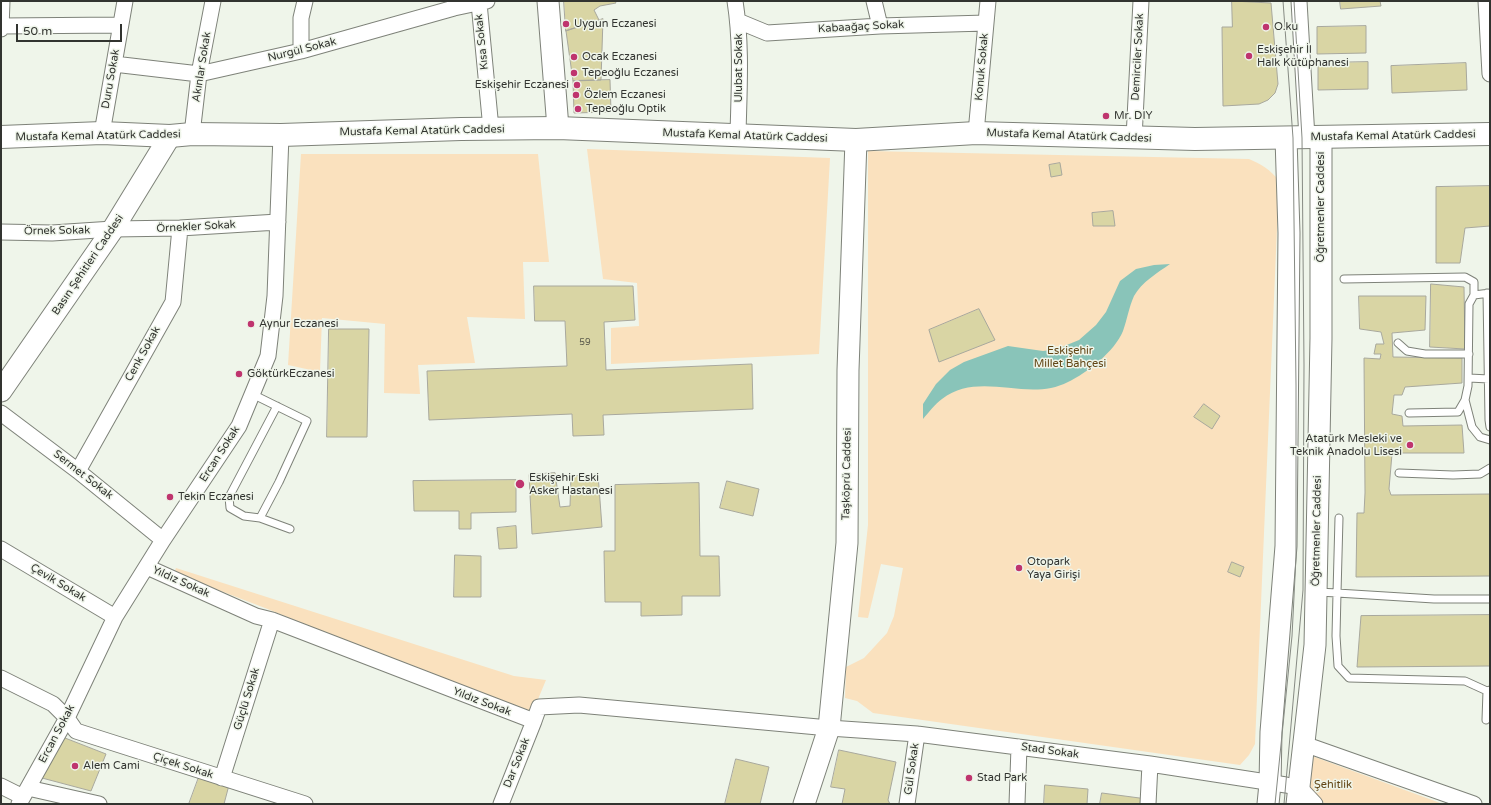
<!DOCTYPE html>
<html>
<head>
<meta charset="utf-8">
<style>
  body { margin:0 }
  #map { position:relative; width:1491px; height:805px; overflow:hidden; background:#eff5ea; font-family:"Varela Round",sans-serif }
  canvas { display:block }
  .frame { position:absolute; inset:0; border:2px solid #323430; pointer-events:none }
  .scale { position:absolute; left:16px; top:24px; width:106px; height:18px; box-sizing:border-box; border:2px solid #323430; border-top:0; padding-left:5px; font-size:12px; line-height:14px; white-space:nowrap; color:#323430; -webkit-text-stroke:3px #eff5ea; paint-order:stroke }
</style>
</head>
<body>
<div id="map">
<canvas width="1491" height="805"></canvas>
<div class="frame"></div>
<div class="scale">50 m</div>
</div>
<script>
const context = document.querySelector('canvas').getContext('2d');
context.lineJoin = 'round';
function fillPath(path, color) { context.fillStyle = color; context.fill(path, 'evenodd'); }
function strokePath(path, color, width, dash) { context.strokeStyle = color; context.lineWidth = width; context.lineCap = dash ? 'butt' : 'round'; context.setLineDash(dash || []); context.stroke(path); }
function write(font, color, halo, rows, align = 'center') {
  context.font = font + ' "Varela Round",sans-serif'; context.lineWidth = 3; context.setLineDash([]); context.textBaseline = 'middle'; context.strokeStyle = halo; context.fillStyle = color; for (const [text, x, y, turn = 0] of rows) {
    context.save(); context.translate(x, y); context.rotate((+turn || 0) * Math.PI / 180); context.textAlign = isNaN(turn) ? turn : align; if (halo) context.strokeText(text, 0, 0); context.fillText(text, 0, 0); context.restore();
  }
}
fillPath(new Path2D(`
  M 587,149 L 830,158 L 819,354 L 611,364 L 611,328 L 639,326 L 637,283 L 603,279 Z
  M 868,151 L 1249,159 C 1261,164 1271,170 1279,181 L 1255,744 L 1249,755 L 1240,765 L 873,713 L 857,701 L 845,698 L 846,667 L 864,658 L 887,633 L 894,616 L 903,568 L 881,564 L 868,618 L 858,617 L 868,525 Z
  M 301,154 L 538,154 L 549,262 L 523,262 L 525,319 L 467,317 L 475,363 L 418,365 L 420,394 L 384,393 L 385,324 L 322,318 L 320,372 L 288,365 Z
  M 176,568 L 514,676 L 546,680 L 531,716 L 265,608 L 174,573 Z
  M 1312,756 L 1443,804 L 1325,804 L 1309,788 Z`), '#fae1be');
fillPath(new Path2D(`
  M 1170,264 C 1157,273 1142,282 1134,296 C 1129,307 1127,320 1123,331 C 1115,351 1087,373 1068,382 C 1028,403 980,370 942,399 C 935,404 929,412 923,419 L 923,404 L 936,384 L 950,370 L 964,362 L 1008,346 L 1043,351 L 1057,349 L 1079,340 L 1096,325 L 1106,312 L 1120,281 L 1136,269 L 1154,265 Z`), '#89c4b9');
const building = new Path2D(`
  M 564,1 L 615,1 L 616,3 L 600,6 L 594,10 L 599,20 L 566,31 Z
  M 1232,1 L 1271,3 L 1278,84 L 1275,93 L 1268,100 L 1259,104 L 1223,106 L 1222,27 L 1232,27 Z
  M 1340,1 L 1380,1 L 1381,6 L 1341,9 Z
  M 603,19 L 601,80 L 573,81 L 566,31 Z
  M 1366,26 L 1366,53 L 1317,54 L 1317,27 Z
  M 1368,62 L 1368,89 L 1318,90 L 1318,63 Z
  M 1466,63 L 1467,90 L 1392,93 L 1391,66 Z
  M 610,80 L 611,112 L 574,113 L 573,81 Z
  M 1060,163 L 1062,175 L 1051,177 L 1049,165 Z
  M 1490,186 L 1490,226 L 1465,228 L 1460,263 L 1436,263 L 1436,187 Z
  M 1113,211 L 1115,226 L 1093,226 L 1092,213 Z
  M 1431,284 L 1464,287 L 1465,349 L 1430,347 Z
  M 534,286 L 633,286 L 635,320 L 604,322 L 606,370 L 752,364 L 753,409 L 603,415 L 604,435 L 573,436 L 572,414 L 429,420 L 427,371 L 567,366 L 565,321 L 535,321 Z
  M 1359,296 L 1426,296 L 1425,330 L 1392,333 L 1393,357 L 1462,358 L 1462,383 L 1405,387 L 1402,395 L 1394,395 L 1392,414 L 1402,416 L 1403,426 L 1462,425 L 1464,453 L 1400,453 L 1392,454 L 1389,489 L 1391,495 L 1490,494 L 1490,576 L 1356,577 L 1357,513 L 1364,513 L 1365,493 L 1364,358 L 1380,359 L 1381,354 L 1374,354 L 1376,344 L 1384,344 L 1381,332 L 1360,329 Z
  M 979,309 L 995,340 L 939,362 L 929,330 Z
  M 329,329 L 369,329 L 367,437 L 327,437 Z
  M 1204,404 L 1220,416 L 1212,429 L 1194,417 Z
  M 555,473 L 560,507 L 570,506 L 571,476 L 598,474 L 602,527 L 532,534 L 529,475 Z
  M 516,480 L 516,512 L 471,513 L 471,529 L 459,529 L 459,511 L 414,511 L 413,481 Z
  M 727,481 L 759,489 L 753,516 L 720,508 Z
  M 699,483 L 700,556 L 719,556 L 720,596 L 682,596 L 682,615 L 641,616 L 641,602 L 605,602 L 604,551 L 615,551 L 615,485 Z
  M 516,526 L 517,548 L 499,549 L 497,528 Z
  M 455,555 L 481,556 L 481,597 L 454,597 Z
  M 1232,562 L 1244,567 L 1240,577 L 1228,572 Z
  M 1490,615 L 1490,666 L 1357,667 L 1361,616 Z
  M 65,738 L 106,754 L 91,791 L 42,778 Z
  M 839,750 L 896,762 L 888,800 L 890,804 L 842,804 L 845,789 L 831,787 Z
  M 736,759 L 769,767 L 760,804 L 725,804 Z
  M 199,777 L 229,785 L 224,804 L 189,804 Z
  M 1045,785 L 1088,789 L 1087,804 L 1044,804 Z
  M 1102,793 L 1147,799 L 1147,804 L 1100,804 Z`);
fillPath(building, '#d9d5a4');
strokePath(building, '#a8a89d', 1);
const service = new Path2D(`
  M 1344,279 L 1465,277 L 1474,282 L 1474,295
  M 1487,293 L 1489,420 L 1490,427
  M 1398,343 L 1407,351 L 1425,354 L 1469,354
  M 1469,378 L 1489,379
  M 252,394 L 307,421 L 279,482 L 260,518
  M 1465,400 L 1472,427 L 1480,437 L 1490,440
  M 277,406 L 229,497 L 230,508 L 244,516 L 260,518 L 290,529
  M 1409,413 L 1458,412 L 1465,400 L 1468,386 L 1469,304 L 1474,295 L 1490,293
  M 1399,473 L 1453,475 L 1480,474 L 1490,468
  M 1339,518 L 1337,593 L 1434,599 L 1490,599
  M 1318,592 L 1337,593 L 1336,636 L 1338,666 L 1349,678 L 1465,681 L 1487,691 L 1490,690
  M 1486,720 L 1487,691`);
const minor = new Path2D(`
  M 735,1 C 742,46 739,90 738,135
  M 874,1 L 880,26
  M 1299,1 L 1307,138
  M 1486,1 L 1490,74
  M 479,3 L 491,129
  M 738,21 L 767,33 L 880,26 L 986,23
  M 1,26 L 120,25
  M 1,29 L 2,1
  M 301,51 L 301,18 L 305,1
  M 114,64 L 199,74 L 301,51 L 454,8 L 487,1
  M 102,133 L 125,1
  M 976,133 L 988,1
  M 192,134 L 199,74 L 213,1
  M 1134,138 L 1141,1
  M 1,232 L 52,233 L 113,229 L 180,228 L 278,222
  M 1,413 L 78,471 L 163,540
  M 78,471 L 173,302 L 180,228
  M 1,549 L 115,617
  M 147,567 L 256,616 L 272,620 L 534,721 L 539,707 L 579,705 L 829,728 L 917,734 L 1150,764 L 1286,785 L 1300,788 L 1315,804
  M 1,678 L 53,704 L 67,718 L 76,731 L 305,804
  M 1304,744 L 1474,804
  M 222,778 L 272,620
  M 1,786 L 23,797
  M 28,788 L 99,804
  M 19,804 L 67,718 L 115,617 L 163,540 L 239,426 L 268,356 L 275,296 L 281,135
  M 501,804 L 534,721
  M 907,804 L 917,734
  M 1017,804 L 1019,747
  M 1148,804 L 1150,764`);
const secondary = new Path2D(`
  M 548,1 L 558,128
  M 1,391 L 113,229 L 170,136
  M 804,804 L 829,728 L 847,543 L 848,370 L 856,140
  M 1268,804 L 1270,784 L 1271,732 L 1286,546 L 1289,233 L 1286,138
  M 1297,804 L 1315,645 L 1321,338 L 1321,137`);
const primary = new Path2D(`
  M 1,137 L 102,133 L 170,136 L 192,134 L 281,135 L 461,129 L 558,128 L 856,140 L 976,133 L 1195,139 L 1490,134`);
strokePath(service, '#7e8279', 9);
strokePath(minor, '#7e8279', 17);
strokePath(secondary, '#7e8279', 23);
strokePath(primary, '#7e8279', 24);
strokePath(service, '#fff', 7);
strokePath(minor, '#fff', 15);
strokePath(secondary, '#fff', 21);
strokePath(primary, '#fff', 22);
strokePath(new Path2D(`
  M 1275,804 L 1292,636 L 1296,557 L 1296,385 L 1293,138 L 1283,1
  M 1284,804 L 1303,590 L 1304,365 L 1302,138 L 1294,1`), '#868a83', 1);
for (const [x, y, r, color] of [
  [566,24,4,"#bf346e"],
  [1266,27,4,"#bf346e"],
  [1249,56,4,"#bf346e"],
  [574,57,4,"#bf346e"],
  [574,73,4,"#bf346e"],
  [577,85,4,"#bf346e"],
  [576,95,4,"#bf346e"],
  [578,109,4,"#bf346e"],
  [1106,116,4,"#bf346e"],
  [251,324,4,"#bf346e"],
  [239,374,4,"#bf346e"],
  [1410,445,4,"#bf346e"],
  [520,484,5,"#bf346e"],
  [170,497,4,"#bf346e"],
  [1019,568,4,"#bf346e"],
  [75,766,4,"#bf346e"],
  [969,778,4,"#bf346e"]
]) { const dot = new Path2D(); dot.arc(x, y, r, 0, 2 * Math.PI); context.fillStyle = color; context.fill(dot); strokePath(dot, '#eff5ea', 1.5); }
write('9px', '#5c5c4d', null, [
  ["59",585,343]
]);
write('11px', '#323430', '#eff5ea', [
  ["Uygun Eczanesi",574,24],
  ["O.ku",1274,27],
  ["Eskişehir İl",1257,50],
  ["Halk Kütüphanesi",1257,63],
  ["Ocak Eczanesi",582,57],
  ["Tepeoğlu Eczanesi",582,73],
  ["Eskişehir Eczanesi",569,85,"right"],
  ["Özlem Eczanesi",584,95],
  ["Tepeoğlu Optik",586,109],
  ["Mr. DIY",1114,116],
  ["Aynur Eczanesi",259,324],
  ["GöktürkEczanesi",247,374],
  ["Atatürk Mesleki ve",1402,439,"right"],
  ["Teknik Anadolu Lisesi",1402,452,"right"],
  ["Eskişehir Eski",529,478],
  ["Asker Hastanesi",529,491],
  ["Tekin Eczanesi",178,497],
  ["Otopark",1027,562],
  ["Yaya Girişi",1027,575],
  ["Alem Cami",83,766],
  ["Stad Park",977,778]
], 'left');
write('11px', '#323430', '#eff5ea', [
  ["Kabaağaç Sokak",861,27,-3],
  ["Kısa Sokak",482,42,-96],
  ["Nurgül Sokak",302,50,-14],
  ["Demirciler Sokak",1138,57,-87],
  ["Akınlar Sokak",202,67,-81],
  ["Konuk Sokak",982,67,-85],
  ["Ulubat Sokak",739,68,-90],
  ["Duru Sokak",111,79,-80],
  ["Mustafa Kemal Atatürk Caddesi",422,131,-1],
  ["Mustafa Kemal Atatürk Caddesi",98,136,-1],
  ["Mustafa Kemal Atatürk Caddesi",745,136,2],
  ["Mustafa Kemal Atatürk Caddesi",1069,136,2],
  ["Mustafa Kemal Atatürk Caddesi",1393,136,-1],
  ["Öğretmenler Caddesi",1321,207,-90],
  ["Örnekler Sokak",196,227,-3],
  ["Örnek Sokak",57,231,-1],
  ["Basın Şehitleri Caddesi",88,265,-56],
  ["Cenk Sokak",143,354,-61],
  ["Ercan Sokak",220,454,-57],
  ["Taşköprü Caddesi",847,474,-89],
  ["Sermet Sokak",83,475,38],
  ["Öğretmenler Caddesi",1317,531,-89],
  ["Yıldız Sokak",181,582,24],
  ["Çevik Sokak",58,583,31],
  ["Güçlü Sokak",247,699,-73],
  ["Yıldız Sokak",482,702,21],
  ["Ercan Sokak",57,734,-62],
  ["Stad Sokak",1050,751,8],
  ["Dar Sokak",517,763,-68],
  ["Çiçek Sokak",183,766,18],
  ["Gül Sokak",912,769,-82]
]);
write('11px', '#624514', '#eff5ea', [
  ["Eskişehir",1070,351],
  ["Millet Bahçesi",1070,364],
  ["Şehitlik",1333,785]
]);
</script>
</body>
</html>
